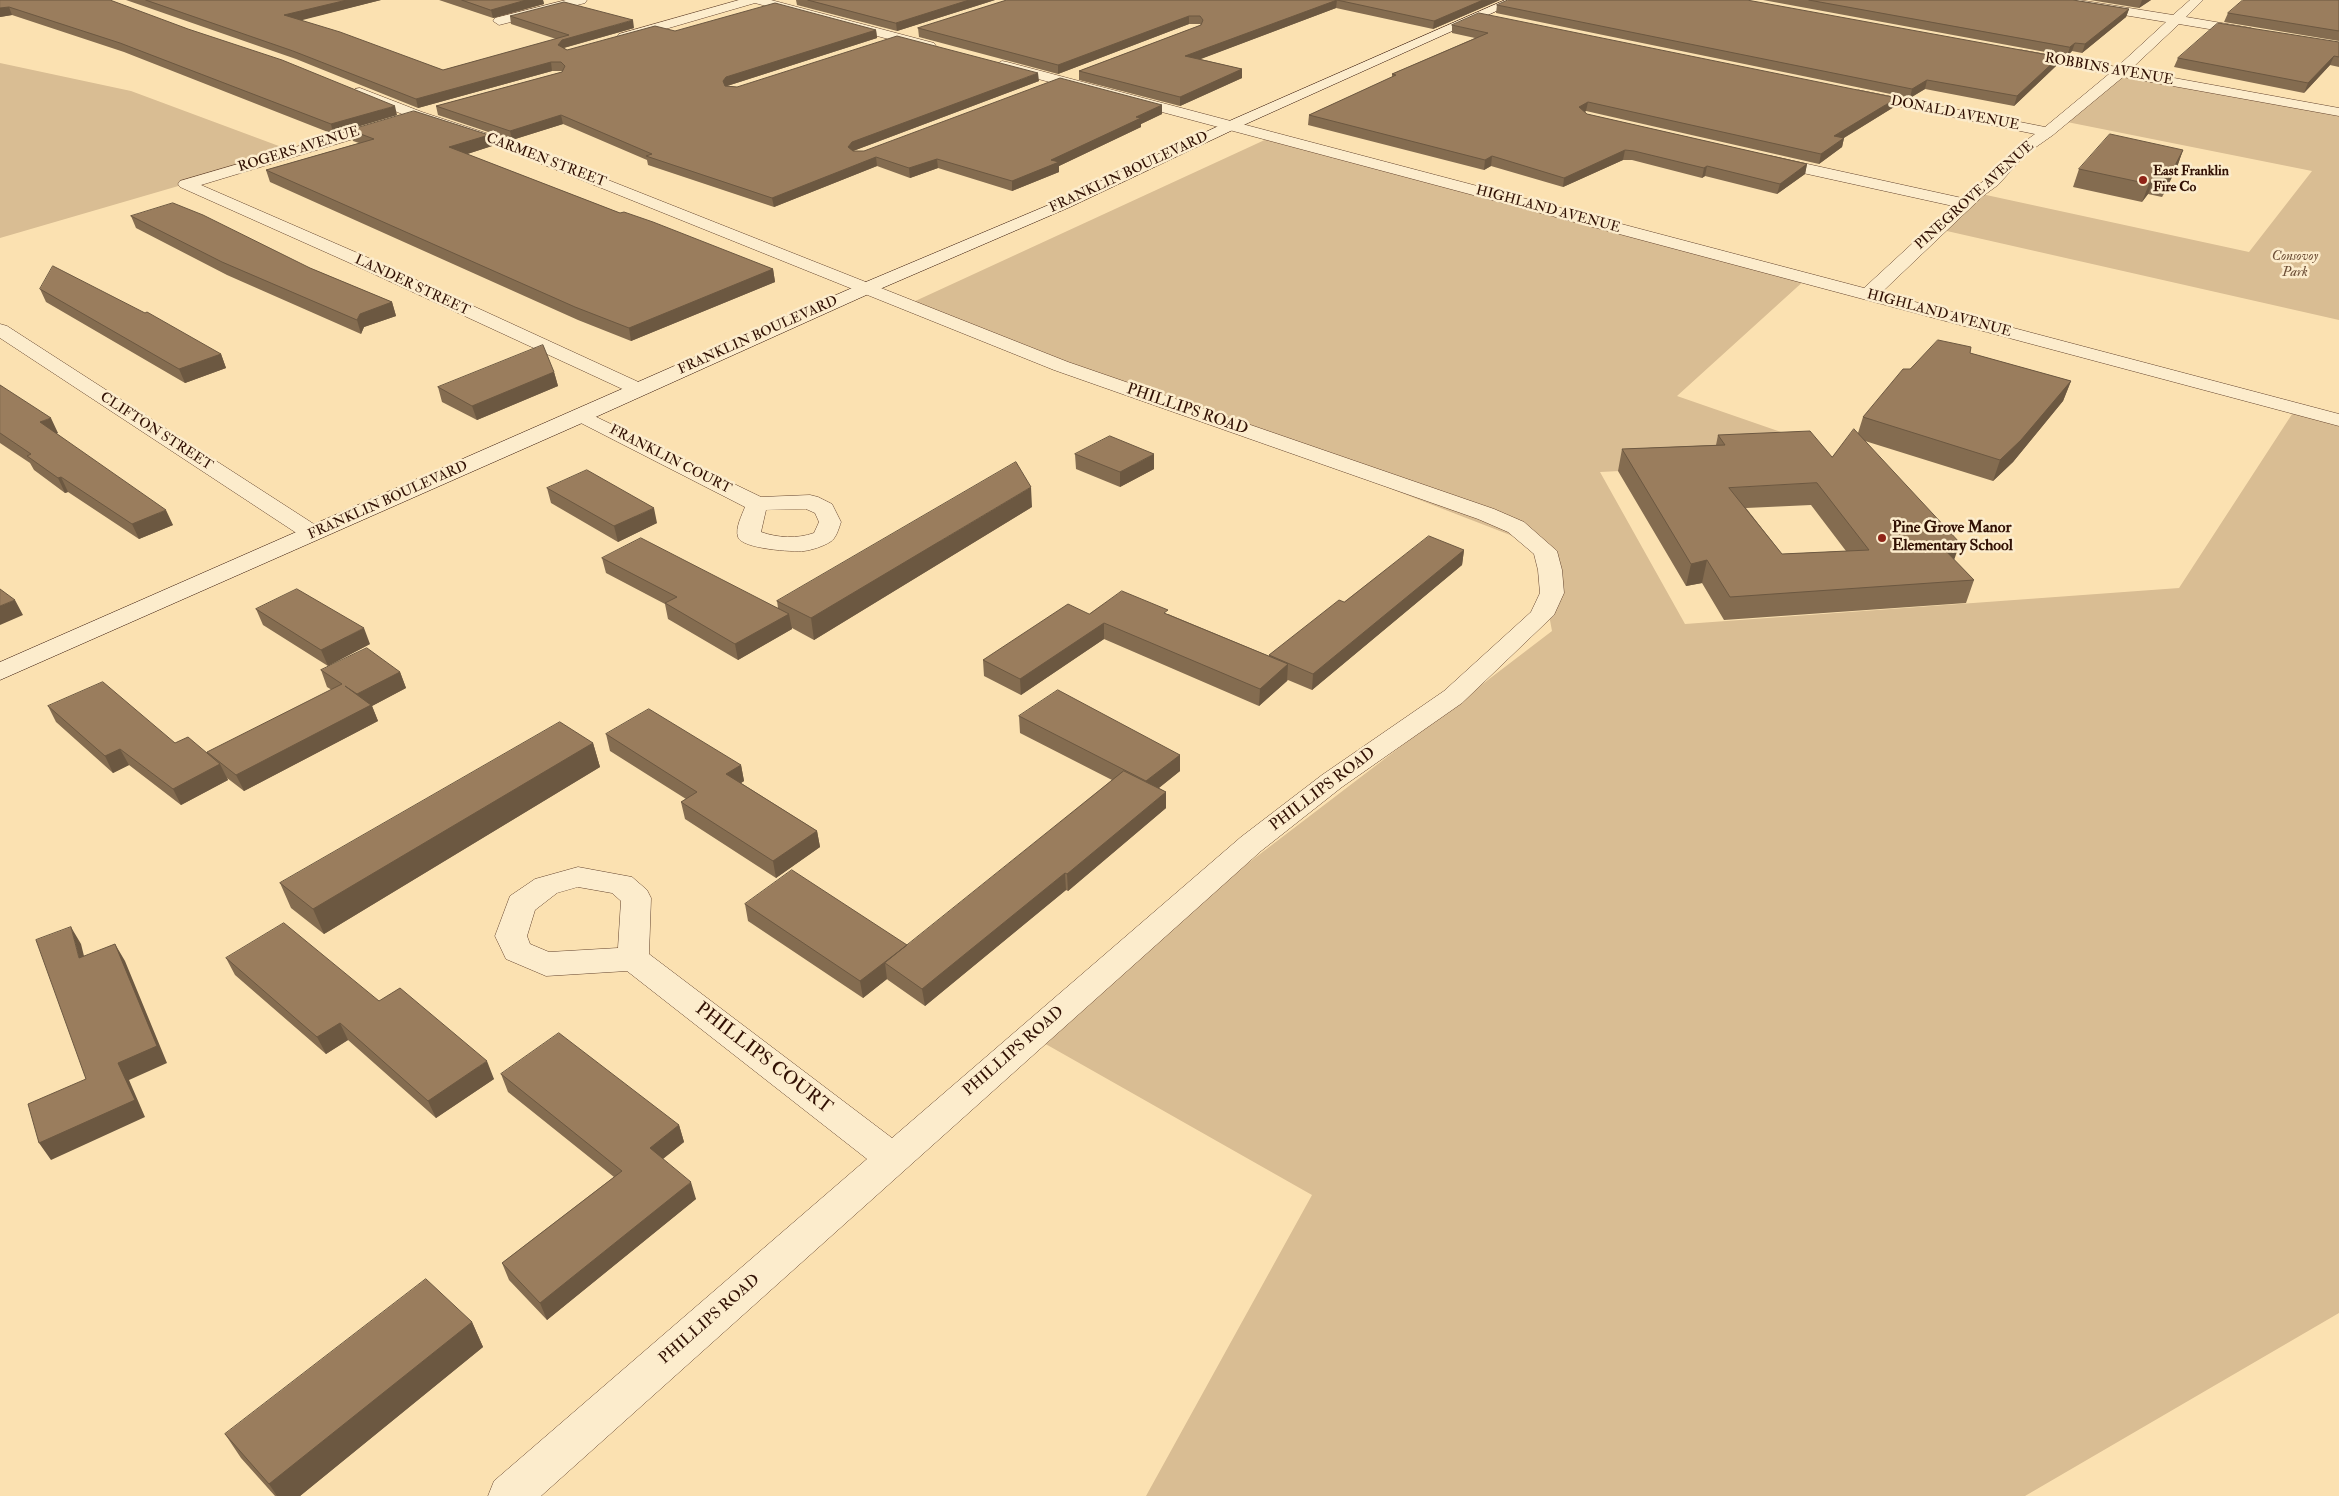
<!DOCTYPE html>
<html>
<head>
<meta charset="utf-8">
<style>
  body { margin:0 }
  canvas { display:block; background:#fbe1b1 }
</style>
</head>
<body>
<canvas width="2339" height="1496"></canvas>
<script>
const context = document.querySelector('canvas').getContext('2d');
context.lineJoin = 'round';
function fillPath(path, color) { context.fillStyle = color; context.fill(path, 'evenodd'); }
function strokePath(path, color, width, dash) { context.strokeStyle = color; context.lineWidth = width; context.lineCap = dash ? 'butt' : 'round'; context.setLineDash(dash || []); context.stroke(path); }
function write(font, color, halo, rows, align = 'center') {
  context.font = font + ' "IM FELL Double Pica",serif'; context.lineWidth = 5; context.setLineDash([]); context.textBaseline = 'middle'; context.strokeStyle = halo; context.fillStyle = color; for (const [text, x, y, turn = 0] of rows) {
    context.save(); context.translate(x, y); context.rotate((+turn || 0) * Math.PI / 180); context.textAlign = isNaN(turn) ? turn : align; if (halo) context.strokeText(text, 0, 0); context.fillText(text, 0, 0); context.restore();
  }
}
fillPath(new Path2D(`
  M 0,63 L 131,91 L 295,152 L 0,238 Z
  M 2120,72 L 2339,112 L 2339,320 L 1938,229 L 1977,193 L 2249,252 L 2312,171 L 2062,121 Z
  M 1269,138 L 1806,279 L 1677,396 L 1804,440 L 1720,466 L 1600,472 L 1685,624 L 2179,588 L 2296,408 L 2339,418 L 2339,1313 L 2025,1496 L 1146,1496 L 1312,1195 L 1035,1038 L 1116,964 L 1552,631 L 1536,545 L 911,303 Z`), '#d9bd93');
const street = new Path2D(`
  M 566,0 L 587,0 L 585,3 L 499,25 L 493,21 L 495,18 Z
  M 739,0 L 771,0 L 934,43 L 936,46 L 929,50 L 755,3 L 624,41 L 617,37 L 619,34 Z
  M 2051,0 L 2079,0 L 2173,15 L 2190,0 L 2203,0 L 2186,17 L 2251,28 L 2257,32 L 2251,36 L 2179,24 L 2130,70 L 2339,108 L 2339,116 L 2123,77 L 2053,135 L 2026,154 L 1998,185 L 1983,196 L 1881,293 L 2339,414 L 2339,426 L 997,68 L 995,65 L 1002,61 L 1007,62 L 1864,288 L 1953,206 L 1771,166 L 1766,164 L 1763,161 L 1766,158 L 1771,156 L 1962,198 L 1986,179 L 2016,148 L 2035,134 L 1858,98 L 1851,94 L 1858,90 L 2045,127 L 2109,74 L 2021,58 L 2016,57 L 2014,54 L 2016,51 L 2021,50 L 2117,67 L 2166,22 L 2057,4 Z
  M 360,88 L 422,112 L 507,140 L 1068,362 L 1494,509 L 1524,522 L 1557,551 L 1562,570 L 1564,593 L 1554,615 L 1462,703 L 1342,787 L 1261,851 L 541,1496 L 488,1496 L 494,1481 L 867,1159 L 627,971 L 546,976 L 506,959 L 495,936 L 510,896 L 535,879 L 578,867 L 632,877 L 647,890 L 651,898 L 649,954 L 892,1138 L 1241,837 L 1322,775 L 1444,691 L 1531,612 L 1540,593 L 1538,570 L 1534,554 L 1508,532 L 1478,519 L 1054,370 L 497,146 L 412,118 L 355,95 L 353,92 L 355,89 ZM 578,887 L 612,893 L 621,901 L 618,948 L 549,952 L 530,944 L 527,936 L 535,910 L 557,893 Z
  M 388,120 L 393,121 L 395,124 L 393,127 L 201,185 L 362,255 L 645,385 L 648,389 L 645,393 L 638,395 L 631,393 L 350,263 L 180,187 L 178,184 L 180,181 Z
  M 0,324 L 7,326 L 320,528 L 324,533 L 320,538 L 312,540 L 304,538 L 0,338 Z
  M 582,410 L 761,497 L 810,495 L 818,497 L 832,504 L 841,522 C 839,528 836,539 830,542 C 824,546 812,550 804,551 C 793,552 742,549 738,537 C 735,528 742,515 745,507 L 575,420 L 572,416 L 575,412 ZM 806,509 L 815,513 L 819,522 L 814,533 C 797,539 778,538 761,532 L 766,510 Z`);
const secondary = new Path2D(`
  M 1505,0 L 1521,0 L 1237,128 L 1070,207 L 873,292 L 589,420 L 0,680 L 0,662 L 861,284 L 1058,201 L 1227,122 Z`);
strokePath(street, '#64442e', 1);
strokePath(secondary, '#311003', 1);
fillPath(street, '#fceccc');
fillPath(secondary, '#fceccc');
fillPath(new Path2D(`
  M 0,0 L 397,115 L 333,134 L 124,52 L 12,15 L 0,17 Z
  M 126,0 L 381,0 L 300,20 L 443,70 L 556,39 L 511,24 L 510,16 L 634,28 L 564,48 L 567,50 L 675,31 L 876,30 L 877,38 L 727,86 L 737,87 L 1039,81 L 853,151 L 864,151 L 1162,105 L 1162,114 L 1141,124 L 1141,127 L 1059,166 L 1059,172 L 1012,191 L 938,168 L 910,178 L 877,166 L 774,207 L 648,165 L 647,160 L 563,124 L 512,140 L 438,115 L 436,106 L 562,72 L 562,71 L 552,71 L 418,108 L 296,59 Z
  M 439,0 L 543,0 L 544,4 L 493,18 Z
  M 796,0 L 995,0 L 897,31 L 797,5 Z
  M 1007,0 L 1500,0 L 1433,29 L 1336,8 L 1200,59 L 1242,69 L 1242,78 L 1180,106 L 1079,80 L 1079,71 L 1201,25 L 1200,24 L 1189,24 L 1058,74 L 919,37 L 918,28 Z
  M 1763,0 L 2073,0 L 2129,9 L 2126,17 L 2082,53 L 2072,51 L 2067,56 Z
  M 2090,0 L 2151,0 L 2139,8 Z
  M 2339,0 L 2339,41 L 2224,22 L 2228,13 Z
  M 1497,5 L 2056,66 L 2014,106 L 1925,89 L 1910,98 L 1496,13 Z
  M 1452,25 L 1894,107 L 1844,138 L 1842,147 L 1819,164 L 1586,111 L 1585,112 L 1587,114 L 1807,164 L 1805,174 L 1777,194 L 1705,176 L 1702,178 L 1632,160 L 1623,160 L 1563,187 L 1491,166 L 1484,170 L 1308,125 L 1309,115 L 1392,77 L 1392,74 L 1475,38 L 1452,33 Z
  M 2339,42 L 2339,67 L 2330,65 L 2304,93 L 2174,67 L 2178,58 Z
  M 350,130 L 489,135 L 492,146 L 467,154 L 620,213 L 773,269 L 775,282 L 631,341 L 578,320 L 270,182 L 266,170 L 359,143 L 353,141 Z
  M 2183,150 L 2177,167 L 2162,197 L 2148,194 L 2142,202 L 2073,187 L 2079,169 Z
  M 131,216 L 310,268 L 392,302 L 396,316 L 364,327 L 361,334 L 227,275 L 136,228 Z
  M 40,289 L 221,354 L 226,368 L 185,383 L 46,302 Z
  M 1970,353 L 2071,381 L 2063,401 L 2013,462 L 1993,481 L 1865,441 L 1954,560 L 1974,580 L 1966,603 L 1724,620 L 1702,583 L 1686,586 L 1618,471 L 1622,449 L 1716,445 L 1718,435 L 1832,457 L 1858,433 L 1863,417 L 1910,369 ZM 1811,505 L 1846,551 L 1782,554 L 1746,508 Z
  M 554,372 L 558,386 L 477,420 L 442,402 L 438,387 Z
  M 0,385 L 58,433 L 56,433 L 173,525 L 139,539 L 68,492 L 65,493 L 34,470 L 30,463 L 0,443 Z
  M 1075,454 L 1154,469 L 1120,487 L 1076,469 Z
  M 547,488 L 657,523 L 618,542 L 551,503 Z
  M 1032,507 L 814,640 L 792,628 L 792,629 L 738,660 L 668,619 L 665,604 L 606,573 L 602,558 L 778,608 L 777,601 Z
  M 1464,550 L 1462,565 L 1312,690 L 1288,680 L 1287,681 L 1259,706 L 1104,639 L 1021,695 L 984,676 L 983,660 L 1089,614 L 1168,614 L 1269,656 L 1269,655 L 1344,602 Z
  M 256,609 L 370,644 L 328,666 L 263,625 Z
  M 321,670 L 400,672 L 406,688 L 372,706 L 378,721 L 244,791 L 227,778 L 228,780 L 181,805 L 129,765 L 113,773 L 56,722 L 48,706 L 208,753 L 332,690 L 327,687 Z
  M 1019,716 L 1180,755 L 1180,771 L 1159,788 L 1166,792 L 1166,808 L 1068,891 L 1066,890 L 925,1006 L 888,980 L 887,979 L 863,998 L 748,921 L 745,904 L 907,946 L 1112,780 L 1020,733 Z
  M 606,734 L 741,765 L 744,781 L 741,783 L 817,831 L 820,847 L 776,878 L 685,819 L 681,802 L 686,799 L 610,751 Z
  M 593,743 L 600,767 L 324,934 L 291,908 L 280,883 Z
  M 226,958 L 379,1001 L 494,1079 L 436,1118 L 348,1040 L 326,1054 L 235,975 Z
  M 501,1074 L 679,1125 L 684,1142 L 663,1159 L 696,1199 L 547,1320 L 509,1280 L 502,1263 L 614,1177 L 508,1092 Z
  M 472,1322 L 483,1347 L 300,1496 L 275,1496 L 241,1458 L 225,1434 Z`), '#846c50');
fillPath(new Path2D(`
  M 347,0 L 381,0 L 287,24 L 284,15 Z
  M 526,0 L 543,0 L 544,4 L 493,18 L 491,10 Z
  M 969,0 L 995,0 L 897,31 L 896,23 Z
  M 1337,0 L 1336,8 L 1185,65 L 1185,56 Z
  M 1483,0 L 1500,0 L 1433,29 L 1434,21 Z
  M 2142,0 L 2151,0 L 2139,8 Z
  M 9,7 L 12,15 L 0,17 L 0,8 Z
  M 2129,9 L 2126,17 L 2082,53 L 2085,44 Z
  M 1189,16 L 1189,24 L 1058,74 L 1058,65 Z
  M 633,20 L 634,28 L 563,48 L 558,45 L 562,40 Z
  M 876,30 L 877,38 L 727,86 L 724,90 L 723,81 L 726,77 Z
  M 2075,43 L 2072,51 L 2067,56 L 2070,47 Z
  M 2334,56 L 2330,65 L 2304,93 L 2308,83 Z
  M 2059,57 L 2056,66 L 2014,106 L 2017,96 Z
  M 551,62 L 552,71 L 418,108 L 416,99 Z
  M 1242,69 L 1242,78 L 1180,106 L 1180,97 Z
  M 1038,73 L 1039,81 L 853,151 L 849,156 L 848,147 L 852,142 Z
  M 1927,80 L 1925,89 L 1910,98 L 1912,89 Z
  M 1897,98 L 1894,107 L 1832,145 L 1834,136 Z
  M 1588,102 L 1586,111 L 1577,116 L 1579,107 Z
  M 1162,105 L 1162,114 L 1141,124 L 1141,127 L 1059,166 L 1059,172 L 1012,191 L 1012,181 L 1051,160 L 1136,117 Z
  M 395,106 L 397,115 L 333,134 L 331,124 Z
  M 561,115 L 563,124 L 512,140 L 510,131 Z
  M 489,135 L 492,146 L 452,159 L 449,147 Z
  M 1844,138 L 1842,147 L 1819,164 L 1821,154 Z
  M 1625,150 L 1623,160 L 1563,187 L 1564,178 Z
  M 2183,150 L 2177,167 L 2162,197 L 2168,179 Z
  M 1492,156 L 1491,166 L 1484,170 L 1485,160 Z
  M 876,157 L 877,166 L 774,207 L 772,198 Z
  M 937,159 L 938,168 L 910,178 L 909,168 Z
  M 1807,164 L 1805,174 L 1777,194 L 1780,184 Z
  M 1707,166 L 1705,176 L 1702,178 L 1704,168 Z
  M 2155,177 L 2148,194 L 2142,202 L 2149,184 Z
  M 773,269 L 775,282 L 631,341 L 629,328 Z
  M 392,302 L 396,316 L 364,327 L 361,334 L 357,320 L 360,314 Z
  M 221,354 L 226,368 L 185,383 L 179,369 Z
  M 554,372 L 558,386 L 477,420 L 472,406 Z
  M 2071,381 L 2063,401 L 2013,462 L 1993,481 L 2000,460 Z
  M 51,418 L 58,433 L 47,437 L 40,422 Z
  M 1154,454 L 1154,469 L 1120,487 L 1120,472 Z
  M 61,477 L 68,492 L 65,493 L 58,478 Z
  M 1031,487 L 1032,507 L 814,640 L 811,618 Z
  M 654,508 L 657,523 L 618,542 L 614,526 Z
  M 166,510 L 173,525 L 139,539 L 132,524 Z
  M 1960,543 L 1952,566 L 1941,546 Z
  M 1464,550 L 1462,565 L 1312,690 L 1313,674 Z
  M 1707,560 L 1702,583 L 1686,586 L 1691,564 Z
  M 15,600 L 23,615 L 0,625 L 0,606 Z
  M 789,614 L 792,629 L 738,660 L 735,644 Z
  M 1104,623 L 1104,639 L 1021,695 L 1020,679 Z
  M 364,628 L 370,644 L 328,666 L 321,650 Z
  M 1288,664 L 1287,681 L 1259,706 L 1260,689 Z
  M 400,672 L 406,688 L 372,706 L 378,721 L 244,791 L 236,775 L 363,709 L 357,694 Z
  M 593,743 L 600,767 L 324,934 L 313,909 Z
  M 120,749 L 129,765 L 113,773 L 105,756 Z
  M 1180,755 L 1180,771 L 1146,798 L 1146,781 Z
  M 220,764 L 228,780 L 181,805 L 173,789 Z
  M 741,765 L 744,781 L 729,791 L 726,774 Z
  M 1166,792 L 1166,808 L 1068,891 L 1067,874 Z
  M 817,831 L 820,847 L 776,878 L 773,861 Z
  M 1065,873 L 1066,890 L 925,1006 L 922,989 Z
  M 71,927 L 81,944 L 89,976 L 79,958 Z
  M 115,944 L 125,961 L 167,1063 L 129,1080 L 145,1117 L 51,1160 L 39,1143 L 118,1063 Z
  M 907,945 L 885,963 L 887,979 L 863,998 L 860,981 Z
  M 340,1023 L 348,1040 L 326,1054 L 317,1037 Z
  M 487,1061 L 494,1079 L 436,1118 L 428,1101 Z
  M 679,1125 L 684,1142 L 655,1165 L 650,1148 Z
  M 691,1182 L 696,1199 L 547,1320 L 540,1303 Z
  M 472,1322 L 483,1347 L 300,1496 L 277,1496 L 269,1484 Z`), '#6c5841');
const building = new Path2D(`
  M 0,0 L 110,0 L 188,29 L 282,60 L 395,106 L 331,124 L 120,43 L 9,7 L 0,8 Z
  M 146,0 L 347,0 L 284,15 L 340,32 L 443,70 L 569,35 L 510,16 L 564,2 L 633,20 L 562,40 L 558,45 L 567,50 L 655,26 L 675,31 L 775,3 L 876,30 L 726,77 L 723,81 L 725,86 L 737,87 L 897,36 L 1038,73 L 852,142 L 848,147 L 853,151 L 864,151 L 1060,78 L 1162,105 L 1136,117 L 1141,118 L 1051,160 L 1059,162 L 1012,181 L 937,159 L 909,168 L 876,157 L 772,198 L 646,156 L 652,154 L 561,115 L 510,131 L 436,106 L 562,72 L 565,66 L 561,62 L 551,62 L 416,99 L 293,51 Z
  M 462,0 L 526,0 L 491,10 Z
  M 808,0 L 969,0 L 896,23 Z
  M 1007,0 L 1483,0 L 1434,21 L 1337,0 L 1185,56 L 1242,69 L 1180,97 L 1079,71 L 1201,25 L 1203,20 L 1200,16 L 1189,16 L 1058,65 L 918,28 Z
  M 1508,0 L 1747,0 L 2059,57 L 2017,96 L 1927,80 L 1912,89 L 1497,5 Z
  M 1809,0 L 2073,0 L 2129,9 L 2085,44 L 2075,43 L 2070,47 Z
  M 2243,0 L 2339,0 L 2339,31 L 2228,13 Z
  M 1479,13 L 1897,98 L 1834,136 L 1844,138 L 1821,154 L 1588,102 L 1579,107 L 1587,114 L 1807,164 L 1780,184 L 1707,166 L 1704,168 L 1634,151 L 1625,150 L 1564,178 L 1492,156 L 1485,160 L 1309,115 L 1396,75 L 1392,74 L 1488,33 L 1452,25 Z
  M 2218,23 L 2339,42 L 2339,57 L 2334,56 L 2308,83 L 2178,58 Z
  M 414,111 L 489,135 L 449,147 L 620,213 L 624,212 L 653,222 L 773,269 L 629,328 L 575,307 L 266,170 L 374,139 L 350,130 Z
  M 2110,134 L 2183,150 L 2168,179 L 2155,177 L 2149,184 L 2079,169 Z
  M 173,203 L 203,215 L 310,268 L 392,302 L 360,314 L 357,320 L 222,262 L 131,216 Z
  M 53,266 L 145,313 L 147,312 L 221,354 L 179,369 L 40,289 Z
  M 1938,340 L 1971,347 L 1970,353 L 2071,381 L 2021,440 L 2000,460 L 1863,417 L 1903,369 L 1910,369 Z
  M 543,345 L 554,372 L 472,406 L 438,387 Z
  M 0,385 L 51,418 L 40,422 L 166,510 L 132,524 L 61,477 L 58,478 L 27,456 L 31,454 L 0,433 Z
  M 1854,429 L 1960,543 L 1941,546 L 1974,580 L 1730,597 L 1707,560 L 1691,564 L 1622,449 L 1725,445 L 1718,435 L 1810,431 L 1832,457 ZM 1817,483 L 1869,550 L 1782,554 L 1729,488 Z
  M 1110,436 L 1154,454 L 1120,472 L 1075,454 Z
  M 1016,462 L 1031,487 L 811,618 L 777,601 Z
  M 587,470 L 654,508 L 614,526 L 547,488 Z
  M 1429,536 L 1464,550 L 1313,674 L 1269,655 L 1339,600 L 1344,602 Z
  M 641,538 L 789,614 L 735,644 L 665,603 L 677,597 L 602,558 Z
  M 0,589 L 15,600 L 0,606 Z
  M 297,589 L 364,628 L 321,650 L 256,609 Z
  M 1122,591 L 1168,610 L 1164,613 L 1288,664 L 1260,689 L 1104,623 L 1020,679 L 983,660 L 1068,604 L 1089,614 Z
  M 367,648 L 400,672 L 357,694 L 345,686 L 371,705 L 236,775 L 207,752 L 342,684 L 321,670 Z
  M 103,682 L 175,743 L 188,737 L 220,764 L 173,789 L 120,749 L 105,756 L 48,706 Z
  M 1058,690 L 1180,755 L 1146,781 L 1019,716 Z
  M 649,709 L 741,765 L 726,774 L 817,831 L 773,861 L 681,802 L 697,792 L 606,734 Z
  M 560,722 L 593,743 L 313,909 L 280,883 Z
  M 1124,771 L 1166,792 L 1067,874 L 1065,873 L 922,989 L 885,963 Z
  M 792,870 L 907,945 L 860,981 L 745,904 Z
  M 284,923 L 379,1001 L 400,988 L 487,1061 L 428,1101 L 340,1023 L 317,1037 L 226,958 Z
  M 71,927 L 79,958 L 115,944 L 157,1046 L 118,1063 L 135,1100 L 39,1143 L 28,1104 L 86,1079 L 36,940 Z
  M 559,1033 L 679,1125 L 650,1148 L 691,1182 L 540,1303 L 502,1263 L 622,1171 L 501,1074 Z
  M 426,1279 L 472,1322 L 269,1484 L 225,1434 Z`);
fillPath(building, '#9a7d5d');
strokePath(building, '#6c5841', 1);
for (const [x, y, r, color] of [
  [2143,180,5,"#8f2418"],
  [1882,538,5,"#8f2418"]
]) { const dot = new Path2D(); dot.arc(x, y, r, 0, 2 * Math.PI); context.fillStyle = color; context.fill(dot); strokePath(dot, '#fceccc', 2); }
write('14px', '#311003', '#fceccc', [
  ["ROBBINS AVENUE",2109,70,10],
  ["DONALD AVENUE",1955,114,11],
  ["ROGERS AVENUE",299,150,-17],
  ["CARMEN STREET",546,161,21],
  ["FRANKLIN BOULEVARD",1129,173,-25],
  ["PINEGROVE AVENUE",1975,196,-42],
  ["HIGHLAND AVENUE",1548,210,15],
  ["LANDER STREET",412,286,25],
  ["HIGHLAND AVENUE",1939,314,15],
  ["FRANKLIN BOULEVARD",758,336,-24],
  ["CLIFTON STREET",156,432,33],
  ["FRANKLIN COURT",670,460,27],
  ["FRANKLIN BOULEVARD",388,501,-24]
]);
write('bold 14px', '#311003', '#fceccc', [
  ["East Franklin",2153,172],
  ["Fire Co",2153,188]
], 'left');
write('italic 14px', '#6c4d35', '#fceccc', [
  ["Consovoy",2295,257],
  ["Park",2295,273]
]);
write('16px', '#311003', '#fceccc', [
  ["PHILLIPS ROAD",1187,410,19],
  ["PHILLIPS ROAD",1323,790,-37],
  ["PHILLIPS ROAD",1014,1052,-41],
  ["PHILLIPS ROAD",710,1320,-41]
]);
write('bold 16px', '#311003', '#fceccc', [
  ["Pine Grove Manor",1892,529],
  ["Elementary School",1892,547]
], 'left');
write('19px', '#311003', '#fceccc', [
  ["PHILLIPS COURT",763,1059,38]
]);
</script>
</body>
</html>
